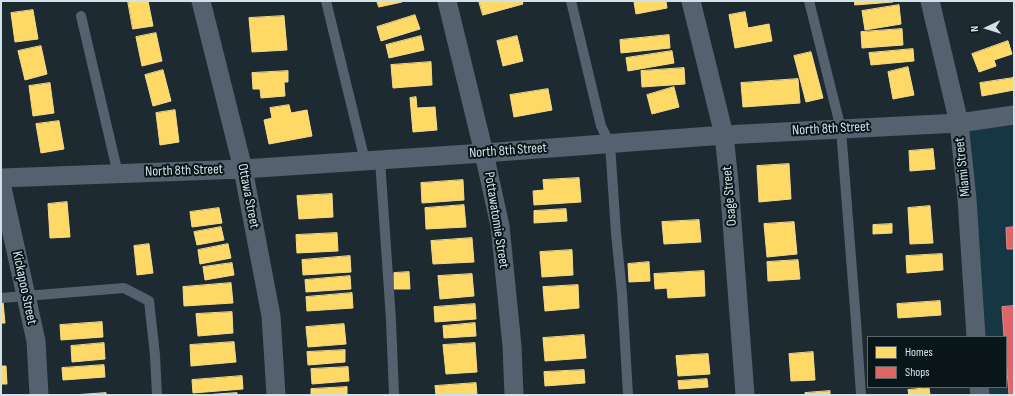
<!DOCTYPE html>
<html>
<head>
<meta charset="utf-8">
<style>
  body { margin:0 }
  #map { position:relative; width:1015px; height:396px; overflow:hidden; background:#1d2a31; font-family:"Sofia Sans Condensed",sans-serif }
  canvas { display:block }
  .frame { position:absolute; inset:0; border:2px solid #d2e1e8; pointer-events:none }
  .legend { position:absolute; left:867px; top:336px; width:140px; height:52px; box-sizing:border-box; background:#0a151a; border:1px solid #5a676c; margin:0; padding:5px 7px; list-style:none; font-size:12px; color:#d2e1e8 }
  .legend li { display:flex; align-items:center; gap:8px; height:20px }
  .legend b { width:20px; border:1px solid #5a676c }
  .north { position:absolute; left:967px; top:8px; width:40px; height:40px; -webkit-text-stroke:3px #0a151a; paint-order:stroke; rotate:266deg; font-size:11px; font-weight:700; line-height:16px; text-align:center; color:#d2e1e8 }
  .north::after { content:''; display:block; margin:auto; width:14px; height:18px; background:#d2e1e8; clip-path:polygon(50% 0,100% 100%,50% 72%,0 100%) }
</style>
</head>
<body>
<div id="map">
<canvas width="1015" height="396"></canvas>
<div class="frame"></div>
<ul class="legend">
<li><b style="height:11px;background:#ffd966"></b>Homes</li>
<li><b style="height:11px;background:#e06666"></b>Shops</li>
</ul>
<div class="north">N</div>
</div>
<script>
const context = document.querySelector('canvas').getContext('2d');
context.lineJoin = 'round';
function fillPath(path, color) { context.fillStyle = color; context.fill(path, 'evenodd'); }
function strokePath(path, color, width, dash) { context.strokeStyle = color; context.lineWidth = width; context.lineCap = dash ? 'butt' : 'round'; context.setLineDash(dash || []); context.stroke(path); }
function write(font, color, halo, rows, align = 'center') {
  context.font = font + ' "Sofia Sans Condensed",sans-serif'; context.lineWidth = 4; context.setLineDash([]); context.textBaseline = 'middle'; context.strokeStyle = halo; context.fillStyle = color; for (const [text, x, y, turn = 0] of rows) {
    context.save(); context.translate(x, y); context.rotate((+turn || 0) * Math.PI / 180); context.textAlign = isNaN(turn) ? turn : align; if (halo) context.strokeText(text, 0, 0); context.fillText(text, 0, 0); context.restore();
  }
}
fillPath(new Path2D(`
  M 1014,115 L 1014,395 L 980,395 L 979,387 L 1006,387 L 1006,337 L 976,337 L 959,123 Z`), '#163643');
const homes = new Path2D(`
  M 128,1 L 148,1 L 153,26 L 133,29 Z
  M 377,1 L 402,1 L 402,2 L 379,7 Z
  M 479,1 L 522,1 L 523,4 L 483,15 Z
  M 637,1 L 666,1 L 667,8 L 636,14 L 634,2 Z
  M 855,1 L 893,1 L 893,2 L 855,5 Z
  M 899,5 L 901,24 L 865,30 L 862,11 Z
  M 33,10 L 38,39 L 15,42 L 11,13 Z
  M 745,12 L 748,28 L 769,24 L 772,41 L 735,48 L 729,15 Z
  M 415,15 L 420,29 L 381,41 L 377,27 Z
  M 284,16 L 287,50 L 252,52 L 249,18 Z
  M 902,29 L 903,45 L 862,48 L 861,32 Z
  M 156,33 L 162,61 L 142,66 L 136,37 Z
  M 669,35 L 670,48 L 621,53 L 620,40 Z
  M 421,36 L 424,50 L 389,58 L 386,45 Z
  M 517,36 L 523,61 L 503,66 L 497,41 Z
  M 1008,41 L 1012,54 L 994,60 L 996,66 L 979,72 L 972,54 Z
  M 41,46 L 47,74 L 25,80 L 18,51 Z
  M 913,49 L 914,61 L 871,65 L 869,53 Z
  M 672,51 L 674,63 L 628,71 L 626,58 Z
  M 811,52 L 823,98 L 806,102 L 794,56 Z
  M 431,62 L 432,85 L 393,88 L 391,65 Z
  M 908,67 L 914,95 L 893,99 L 888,72 Z
  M 684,68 L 685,84 L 642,87 L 641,71 Z
  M 163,70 L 171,101 L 153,106 L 145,75 Z
  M 288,71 L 288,82 L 284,82 L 285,96 L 261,98 L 260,89 L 253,89 L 252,73 Z
  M 1013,78 L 1014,90 L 982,96 L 980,83 Z
  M 798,79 L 800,103 L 743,107 L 741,83 Z
  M 50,83 L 54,113 L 33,116 L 29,86 Z
  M 674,87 L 679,107 L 652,114 L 647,95 Z
  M 548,89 L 552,110 L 514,117 L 510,95 Z
  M 416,97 L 417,108 L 435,107 L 437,130 L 413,132 L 410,98 Z
  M 289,105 L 291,113 L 307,110 L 312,136 L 269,144 L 264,120 L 272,118 L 270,108 Z
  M 175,110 L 179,142 L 160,145 L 156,113 Z
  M 59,121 L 64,149 L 41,153 L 36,124 Z
  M 933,149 L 935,169 L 910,171 L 909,151 Z
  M 789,164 L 791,199 L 759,202 L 757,166 Z
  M 579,178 L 581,202 L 534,205 L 533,191 L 544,190 L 543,180 Z
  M 463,180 L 464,200 L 422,203 L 421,183 Z
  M 332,194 L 333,217 L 299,219 L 297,196 Z
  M 67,202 L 70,237 L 50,238 L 48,204 Z
  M 464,205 L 466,227 L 426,229 L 425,208 Z
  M 930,206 L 933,243 L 910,244 L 908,208 Z
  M 219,208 L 222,223 L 192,227 L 190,212 Z
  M 566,209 L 567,221 L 534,223 L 534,211 Z
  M 699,220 L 701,242 L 664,244 L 662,222 Z
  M 794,222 L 797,254 L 767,257 L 764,224 Z
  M 892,224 L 892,233 L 873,234 L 873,225 Z
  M 221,227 L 224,240 L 197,245 L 194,232 Z
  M 337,233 L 338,251 L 297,253 L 296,235 Z
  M 472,238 L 474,262 L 433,264 L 431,241 Z
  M 149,244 L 153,273 L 137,275 L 134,246 Z
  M 228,244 L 231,258 L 200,264 L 198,250 Z
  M 572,250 L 573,275 L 542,277 L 540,252 Z
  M 942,254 L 943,270 L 907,273 L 906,256 Z
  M 350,256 L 351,272 L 303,275 L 302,260 Z
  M 798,260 L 800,279 L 768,281 L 767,262 Z
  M 649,262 L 650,281 L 629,282 L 628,264 Z
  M 232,263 L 234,275 L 205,280 L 203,267 Z
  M 704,271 L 705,296 L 668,298 L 667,288 L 655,289 L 654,274 Z
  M 409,272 L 410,289 L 394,289 L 394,273 Z
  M 472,274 L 474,296 L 440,299 L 438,276 Z
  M 350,276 L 351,289 L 306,292 L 305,280 Z
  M 231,283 L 233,303 L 184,306 L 183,287 Z
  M 578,285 L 579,308 L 545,311 L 543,287 Z
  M 352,293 L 353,308 L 307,311 L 306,297 Z
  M 940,301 L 941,315 L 898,318 L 897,304 Z
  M 1,302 L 3,302 L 5,323 L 1,323 Z
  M 475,304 L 476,319 L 435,322 L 434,307 Z
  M 232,312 L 233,333 L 198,336 L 196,314 Z
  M 102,322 L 103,337 L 61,340 L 60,325 Z
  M 475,323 L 476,336 L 444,338 L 443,326 Z
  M 344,324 L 346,344 L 308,347 L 306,327 Z
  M 584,335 L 586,358 L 545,361 L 543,338 Z
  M 234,342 L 236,362 L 191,366 L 190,345 Z
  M 104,343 L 105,359 L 72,362 L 71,346 Z
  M 475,343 L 477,372 L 446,374 L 443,345 Z
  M 345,350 L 345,362 L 308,365 L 307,352 Z
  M 813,352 L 815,380 L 791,381 L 789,354 Z
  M 708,354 L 710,374 L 678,376 L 676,356 Z
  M 104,365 L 105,377 L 63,380 L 62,368 Z
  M 1,366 L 6,366 L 7,384 L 1,384 Z
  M 348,367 L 349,381 L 312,384 L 311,369 Z
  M 584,370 L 585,383 L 545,386 L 544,372 Z
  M 242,376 L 243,389 L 193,393 L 192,380 Z
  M 707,379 L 708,387 L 679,389 L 678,381 Z
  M 476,383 L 477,395 L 436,395 L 435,386 Z
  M 347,387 L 347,395 L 311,395 L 311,389 Z
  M 929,388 L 930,395 L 909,395 L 908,390 Z
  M 830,391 L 830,395 L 805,395 L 805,393 Z
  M 106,393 L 106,395 L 73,395 Z
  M 237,393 L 237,395 L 204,395 Z`);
fillPath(homes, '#ffd966');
strokePath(homes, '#f2db8d', 1);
const shops = new Path2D(`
  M 1014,227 L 1014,249 L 1007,249 L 1006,228 Z
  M 1014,306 L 1014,395 L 1009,395 L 1006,359 L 1006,337 L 1004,337 L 1002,307 Z`);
fillPath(shops, '#e06666');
strokePath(shops, '#dc8b8d', 1);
strokePath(new Path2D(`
  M 326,1 L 365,161
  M 571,1 L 601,126 L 610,144 L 616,233 L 622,293 L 628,395
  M 809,1 L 841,129 L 856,322 L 861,395
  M 81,16 L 118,174
  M 380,160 L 391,320 L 394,395
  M 1,298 L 124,288 L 149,301 L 155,355 L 157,395`), '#55616e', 10);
strokePath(new Path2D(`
  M 201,1 L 243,169 L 271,316 L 276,395
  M 447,1 L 484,153 L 500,226 L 512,346 L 514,395
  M 691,1 L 724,135 L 729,182 L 745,395
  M 930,1 L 959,123 L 967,199 L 976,337
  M 1,178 L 243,169 L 484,153 L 724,135 L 959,123 L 1014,115
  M 1,183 L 36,341 L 39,395
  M 979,387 L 980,395`), '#55616e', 19);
write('14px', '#d2e1e8', '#0a151a', [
  ["North 8th Street",831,129,-3],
  ["North 8th Street",508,151,-4],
  ["Miami Street",963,167,-96],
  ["North 8th Street",184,171,-2],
  ["Ottawa Street",248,196,79],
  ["Osage Street",730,196,-95],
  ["Pottawatomie Street",496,220,81],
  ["Kickapoo Street",24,288,78]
]);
</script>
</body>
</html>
